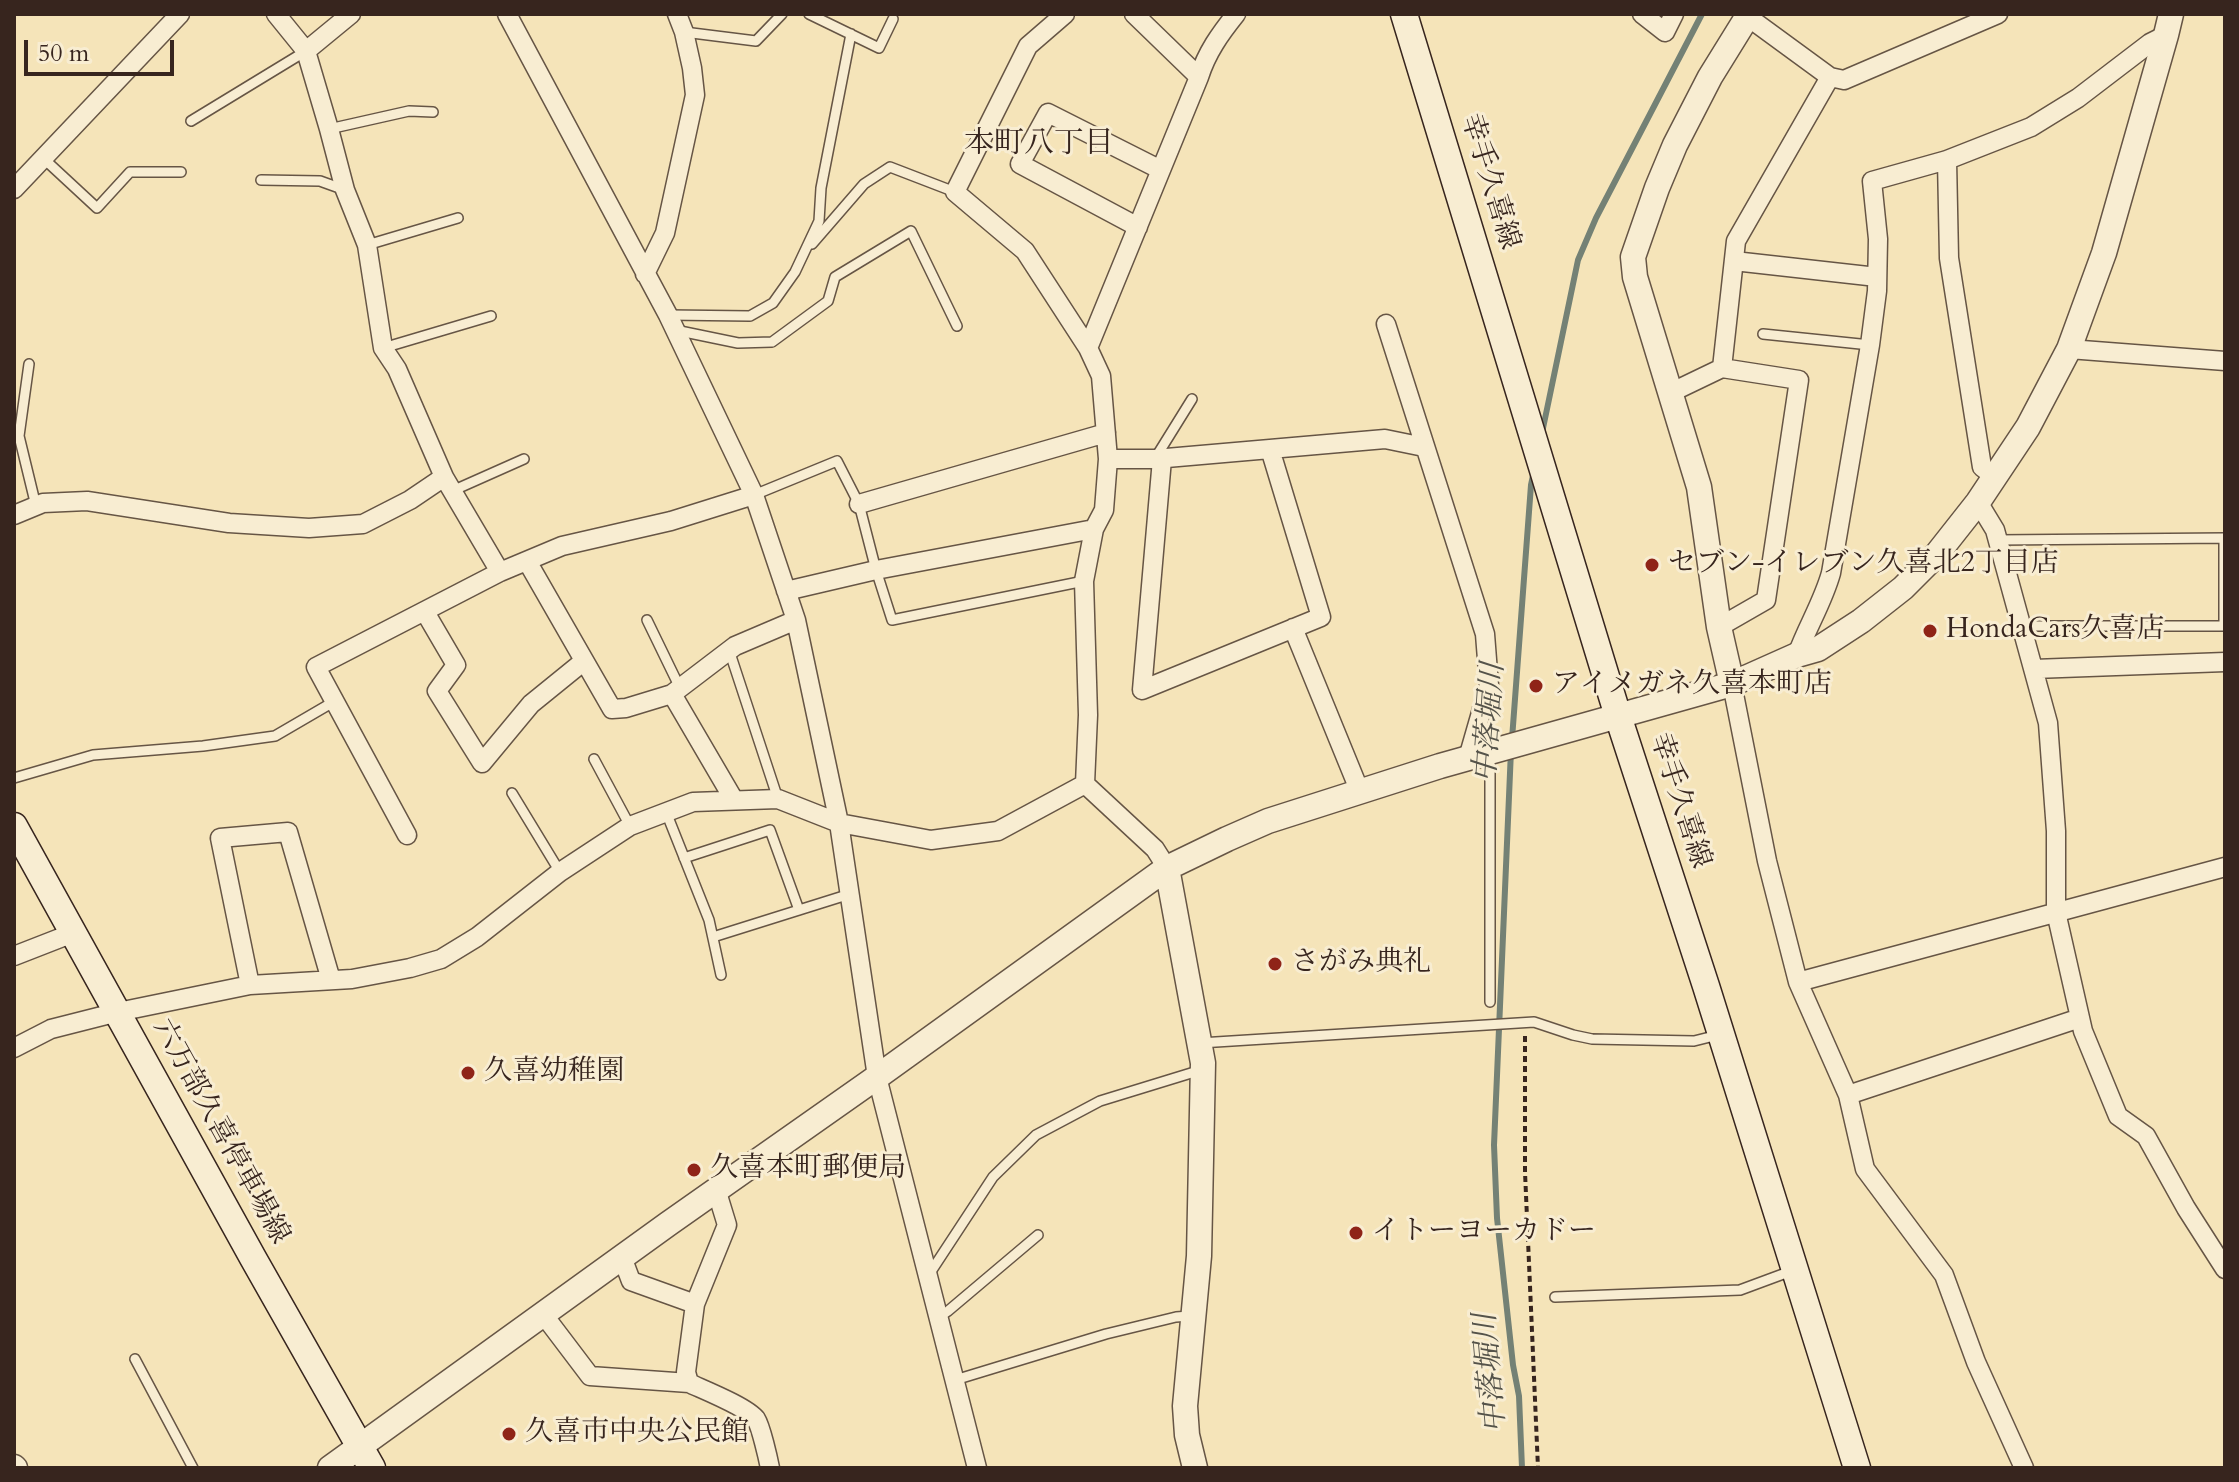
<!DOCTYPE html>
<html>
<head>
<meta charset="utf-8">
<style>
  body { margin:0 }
  #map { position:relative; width:2239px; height:1482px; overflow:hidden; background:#f5e4b9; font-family:Cardo,serif }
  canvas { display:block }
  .frame { position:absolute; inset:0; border:16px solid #37251e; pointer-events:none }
  .scale { position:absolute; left:24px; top:40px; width:150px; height:36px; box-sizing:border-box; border:4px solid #37251e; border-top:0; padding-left:10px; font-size:24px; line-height:28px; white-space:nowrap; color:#37251e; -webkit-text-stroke:6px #f8edd2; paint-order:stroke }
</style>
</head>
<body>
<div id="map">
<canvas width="2239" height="1482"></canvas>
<div class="frame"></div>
<div class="scale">50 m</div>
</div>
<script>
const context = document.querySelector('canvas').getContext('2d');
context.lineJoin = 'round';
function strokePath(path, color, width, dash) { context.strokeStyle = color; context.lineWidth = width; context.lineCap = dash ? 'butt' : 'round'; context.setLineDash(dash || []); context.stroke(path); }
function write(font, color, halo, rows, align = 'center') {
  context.font = font + ' Cardo,"Noto Serif JP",serif'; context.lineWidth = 6; context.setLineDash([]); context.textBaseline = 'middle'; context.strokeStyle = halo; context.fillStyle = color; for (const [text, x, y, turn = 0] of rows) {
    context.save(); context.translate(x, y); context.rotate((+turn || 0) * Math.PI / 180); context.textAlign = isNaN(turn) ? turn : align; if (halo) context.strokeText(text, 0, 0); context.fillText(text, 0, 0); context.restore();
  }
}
strokePath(new Path2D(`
  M 1542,433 L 1578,260 L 1596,218 L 1702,14
  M 1512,739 L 1531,485 L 1534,471
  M 1511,750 L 1494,1145 L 1497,1218 L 1513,1365 L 1519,1396 L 1522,1468`), '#748175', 6);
const service = new Path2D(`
  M 809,14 L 879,48 L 893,19
  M 684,32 L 756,41 L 782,14
  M 191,121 L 306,51
  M 329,129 L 409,111 L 433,112
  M 43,158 L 97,208 L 130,172 L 181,172
  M 261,180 L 320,181 L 345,190
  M 812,244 L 864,184 L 890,167 L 955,192
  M 367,245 L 458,218
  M 668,315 L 750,316 L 773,303 L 795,272 L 819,221 L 821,188 L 851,34
  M 675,330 L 738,343 L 772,342 L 828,301 L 835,277 L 911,231 L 957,326
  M 1763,334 L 1870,345
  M 383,348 L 491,316
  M 29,364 L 19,436 L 36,506
  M 1156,457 L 1192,399
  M 452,491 L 524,459
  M 754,495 L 837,461 L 859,504 L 876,570 L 892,620 L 1084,581
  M 1998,540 L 2225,538
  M 647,620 L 680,688
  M 2022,626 L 2224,626 L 2224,538
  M 729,650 L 778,799
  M 594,759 L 630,826
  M 14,778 L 93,755 L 203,746 L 275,736 L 335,701
  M 512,793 L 560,872
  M 666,812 L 709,920 L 721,975
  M 684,858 L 770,830 L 799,910
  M 713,937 L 850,894
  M 1490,1002 L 1490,756
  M 1200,1043 L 1534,1022 L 1573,1035 L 1592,1039 L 1694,1041 L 1718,1035
  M 930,1273 L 993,1177 L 1036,1135 L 1100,1101 L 1201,1070
  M 1555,1297 L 1740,1290 L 1794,1270
  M 939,1317 L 948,1311 L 1038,1235
  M 135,1359 L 193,1468
  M 955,1380 L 1106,1334 L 1176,1317 L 1190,1316`);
const minor = new Path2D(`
  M 276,14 L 306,51 L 329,129 L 345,190 L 367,245 L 383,348 L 397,369 L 444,477 L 500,572
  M 507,14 L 668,315 L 754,495 L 796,620 L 839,823 L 877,1077 L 977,1468
  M 1065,14 L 1028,46 L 955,192 L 1025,251 L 1088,348 L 1101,376 L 1108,459 L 1104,510 L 1094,529 L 1084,581 L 1088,715 L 1085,784 L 1155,849 L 1167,868
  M 1134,14 L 1199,77
  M 1642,14 L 1665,32 L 1674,14
  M 1748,17 L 1830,77
  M 306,51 L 351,14
  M 1947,160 L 1949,258 L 1982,467 L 1995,477
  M 14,189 L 180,14
  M 1138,227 L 1020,164 L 1048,113 L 1161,170
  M 1734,261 L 1877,277
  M 645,274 L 665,233 L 695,95 L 692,68 L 684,32 L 677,14
  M 1386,324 L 1485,634 L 1489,685 L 1468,758
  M 1088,348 L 1199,77 C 1207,52 1220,34 1236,14
  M 2069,349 L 2225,361
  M 1722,368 L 1736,241 L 1830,77 L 1844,80 L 1998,14
  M 1670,393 L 1722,368 L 1799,380 L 1766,600 L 1719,627
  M 1108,459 L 1155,459 L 1385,439 L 1424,447
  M 1162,459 L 1142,690 L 1321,617 L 1270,449
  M 1978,502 L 1995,530 L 2048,723 L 2056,831 L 2056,912 L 2083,1031 L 2118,1116 L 2146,1136 L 2186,1208 L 2225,1269
  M 859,504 L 1106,433
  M 14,515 L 43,503 L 87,501 L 229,523 L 309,528 L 363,524 L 410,500 L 444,477
  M 527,561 L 612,709 L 626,708 L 672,694 L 735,646 L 796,620
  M 786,591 L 876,570 L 1094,529
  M 425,612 L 456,665 L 437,691 L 482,763 L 531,704 L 584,661
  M 1293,628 L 1360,792
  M 1797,655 C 1807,627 1823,602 1831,573 L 1870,345 L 1877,291 L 1878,239 L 1872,181 L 1947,160 L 2031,127 L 2078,98 L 2150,43 L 2166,35
  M 2034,669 L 2225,662
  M 1732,684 L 1767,861 L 1798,982 L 1848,1095 L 1865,1169 L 1944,1275 L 1976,1362 L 2024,1468
  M 672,694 L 734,800
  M 407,835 L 316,667 L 500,572 L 562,546 L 671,521 L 754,495
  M 14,956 L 73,933
  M 1798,982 L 2225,867
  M 250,985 L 220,838 L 288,832 L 331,980
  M 14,1048 L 51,1029 L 118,1012 L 250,985 L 352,979 L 410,968 L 441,959 L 477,937 L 560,872 L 630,826 L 693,802 L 778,799 L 839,823 L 931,840 L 998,831 L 1085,784
  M 1848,1095 L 2080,1018
  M 716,1189 L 727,1225 L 695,1304 L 686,1372 L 689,1383 C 704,1390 747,1407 756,1419 C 761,1427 768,1458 770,1468
  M 622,1257 L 631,1281 L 695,1304
  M 543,1314 L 590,1376 L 689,1383`);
const tertiary = new Path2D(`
  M 1732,684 L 1719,627 L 1699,487 L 1635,277 L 1633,257 L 1657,188 L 1675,145 L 1710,77 L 1749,14
  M 1167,868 L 1203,1063 L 1199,1256 L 1185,1406 L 1187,1435 L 1195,1468
  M 14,1467 L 15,1468
  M 330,1468 L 668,1224 L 877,1077 L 1167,868 L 1227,839 L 1268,821 L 1440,766 L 1732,684 L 1797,655 L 1818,649 L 1861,621 L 1903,588 L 1937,554 L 1978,502 L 2028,427 L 2069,349 L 2104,253 L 2166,35 L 2171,14`);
const secondary = new Path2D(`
  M 1404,14 L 1618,716 L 1706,986 L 1857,1468
  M 14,826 L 253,1258 L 372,1468`);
strokePath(service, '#665545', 12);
strokePath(minor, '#665545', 21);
strokePath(tertiary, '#665545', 27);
strokePath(secondary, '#37251e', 29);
strokePath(new Path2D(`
  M 1525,1036 L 1525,1172 L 1538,1468`), '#37251e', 4, [6, 4]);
strokePath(service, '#f8edd2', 9);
strokePath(minor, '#f8edd2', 18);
strokePath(tertiary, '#f8edd2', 24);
strokePath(secondary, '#f8edd2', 26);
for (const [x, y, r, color] of [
  [1652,565,8,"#8f2418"],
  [1930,631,8,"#8f2418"],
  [1536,686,8,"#8f2418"],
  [1275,964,8,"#8f2418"],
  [468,1073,8,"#8f2418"],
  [694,1170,8,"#8f2418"],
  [1356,1233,8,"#8f2418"],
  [509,1434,8,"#8f2418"]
]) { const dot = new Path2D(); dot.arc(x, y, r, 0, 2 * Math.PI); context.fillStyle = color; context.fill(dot); strokePath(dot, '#f8edd2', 3); }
write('28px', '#37251e', '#f8edd2', [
  ["幸手久喜線",1489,182,73],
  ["幸手久喜線",1679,801,72],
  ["六万部久喜停車場線",220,1132,61]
]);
write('28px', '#37251e', '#f8edd2', [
  ["セブン-イレブン久喜北2丁目店",1668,565],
  ["HondaCars久喜店",1946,631],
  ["アイメガネ久喜本町店",1552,686],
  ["さがみ典礼",1291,964],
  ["久喜幼稚園",484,1073],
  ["久喜本町郵便局",710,1170],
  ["イトーヨーカドー",1372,1233],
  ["久喜市中央公民館",525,1434]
], 'left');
write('30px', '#37251e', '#f8edd2', [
  ["本町八丁目",1039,145]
]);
write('italic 30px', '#55534a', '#f8edd2', [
  ["中落堀川",1491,723,-86],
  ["中落堀川",1492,1373,-95]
]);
</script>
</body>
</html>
